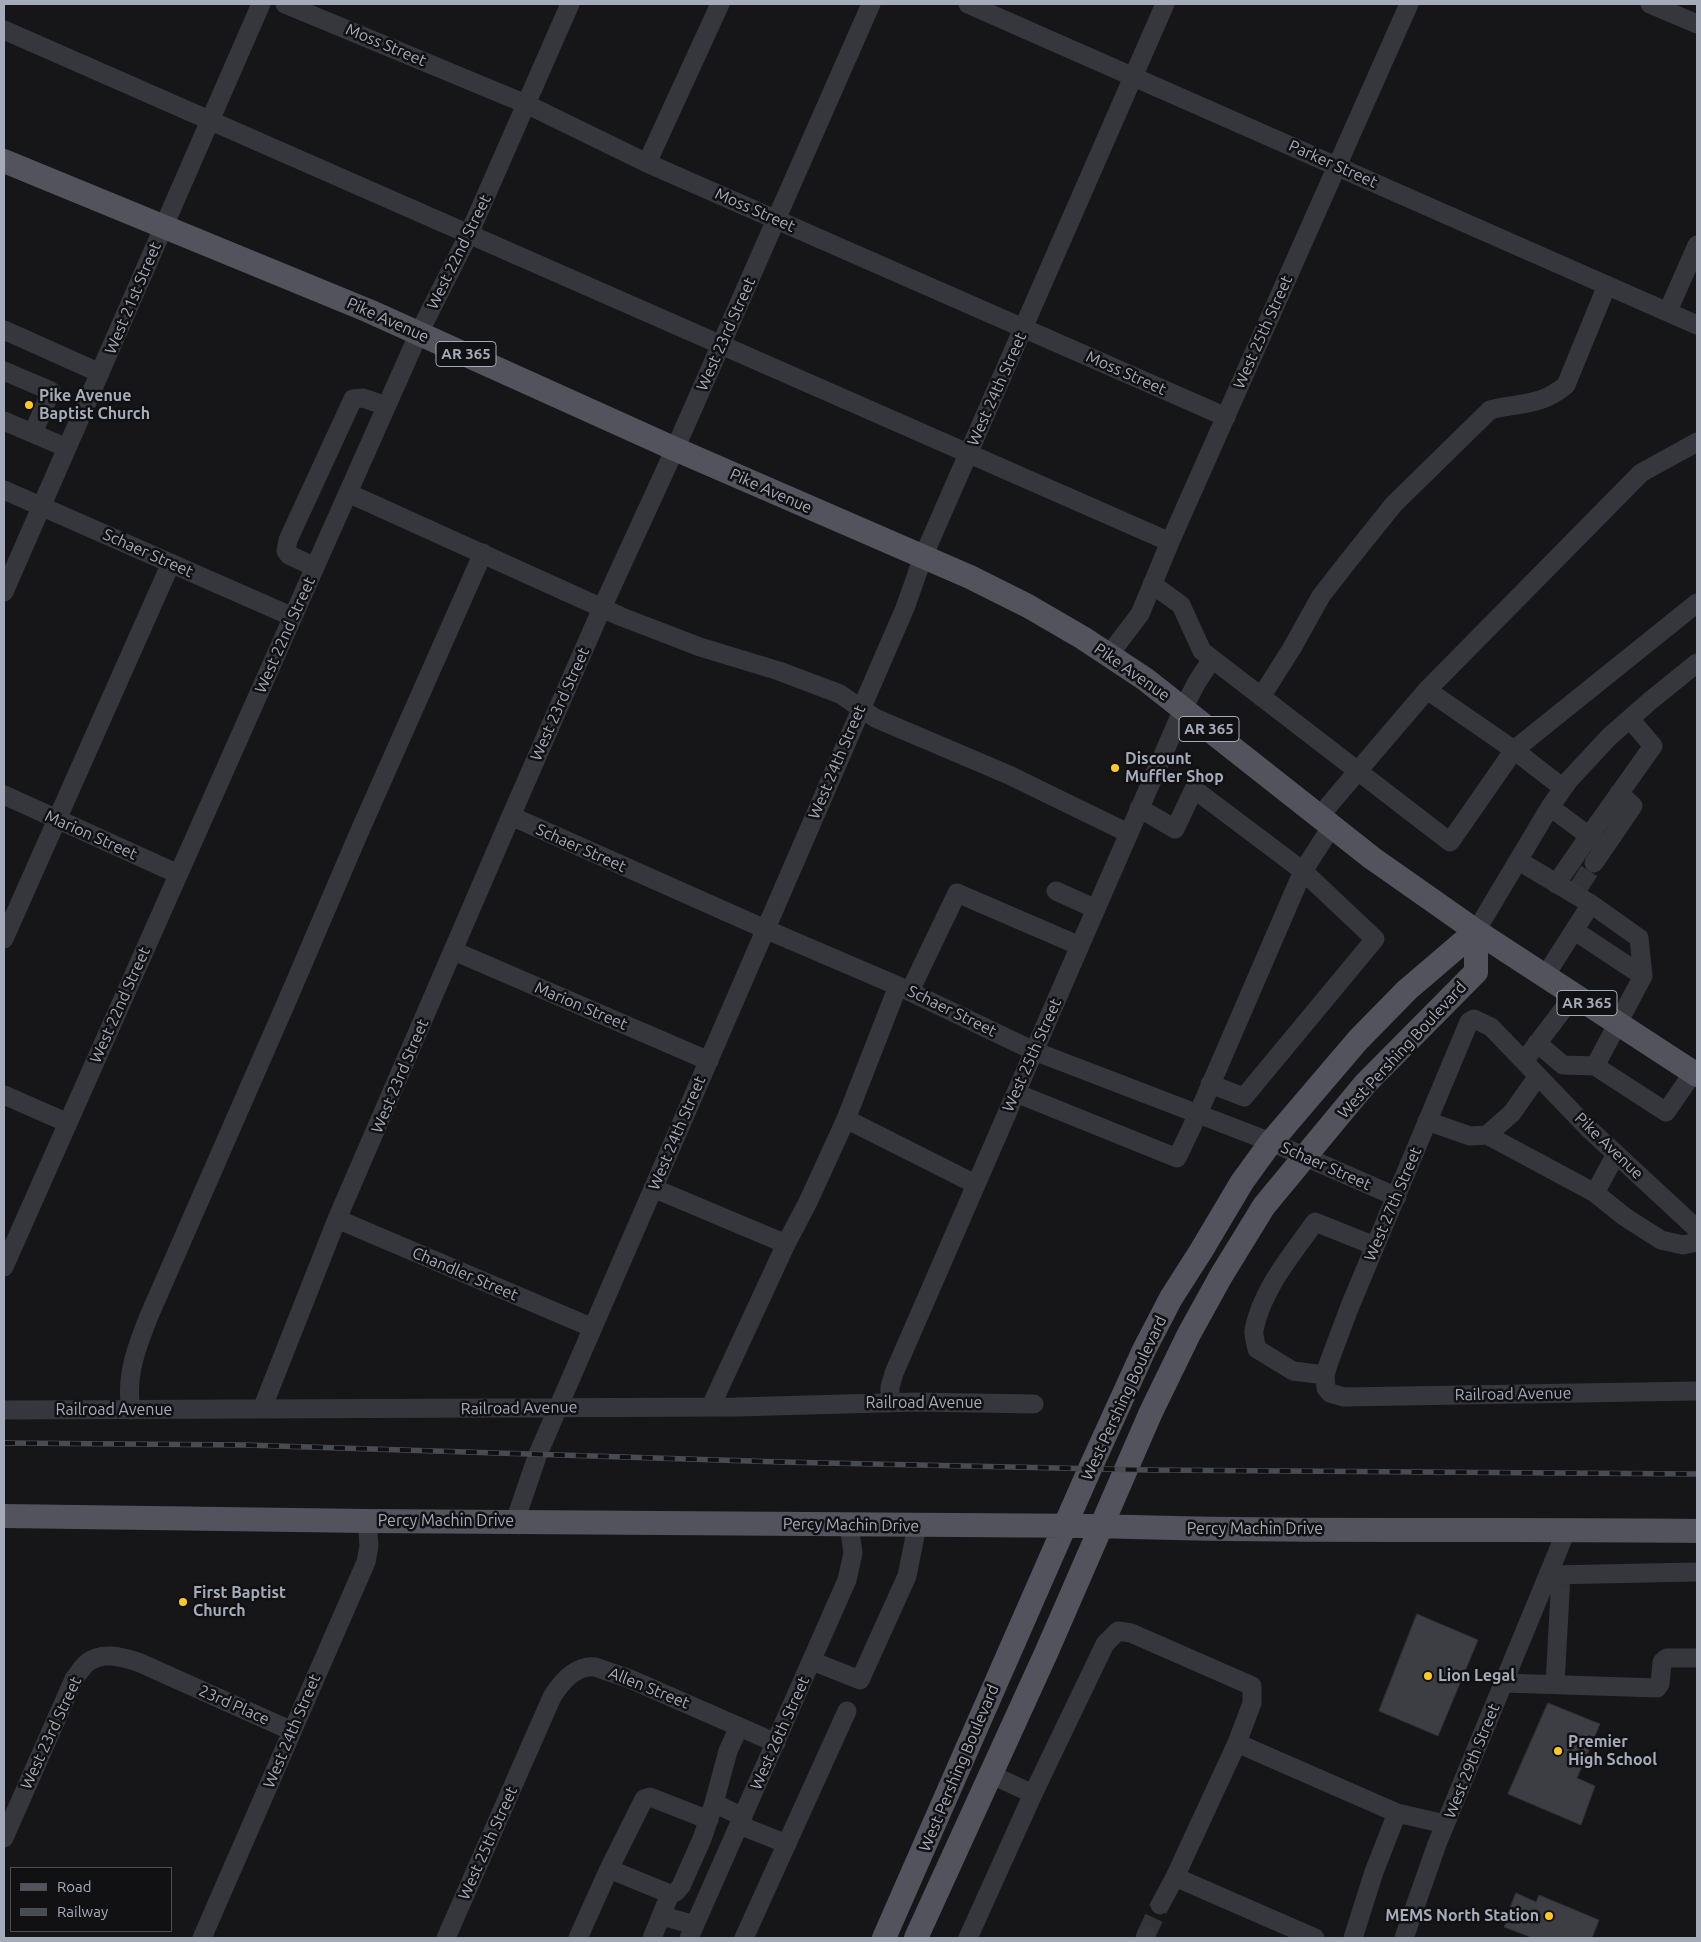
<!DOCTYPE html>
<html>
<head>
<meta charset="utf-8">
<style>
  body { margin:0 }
  #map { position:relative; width:1701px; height:1942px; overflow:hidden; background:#161618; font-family:Ubuntu,sans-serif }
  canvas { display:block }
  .frame { position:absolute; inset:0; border:5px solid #a6abb9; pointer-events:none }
  .legend { position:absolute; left:10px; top:1867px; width:162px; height:65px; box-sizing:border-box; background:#111113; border:1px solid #4d4f55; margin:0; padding:6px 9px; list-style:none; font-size:15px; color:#a6abb9 }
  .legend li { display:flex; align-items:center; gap:10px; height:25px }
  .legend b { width:25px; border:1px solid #4d4f55 }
</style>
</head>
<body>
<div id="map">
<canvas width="1701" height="1942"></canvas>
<div class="frame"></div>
<ul class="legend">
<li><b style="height:6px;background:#52535d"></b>Road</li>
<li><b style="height:6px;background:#494b52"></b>Railway</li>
</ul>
</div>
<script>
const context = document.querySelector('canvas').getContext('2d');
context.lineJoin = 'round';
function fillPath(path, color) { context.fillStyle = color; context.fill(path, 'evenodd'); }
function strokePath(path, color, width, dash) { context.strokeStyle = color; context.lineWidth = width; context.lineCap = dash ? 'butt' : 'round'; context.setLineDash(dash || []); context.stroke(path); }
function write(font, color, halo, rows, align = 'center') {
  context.font = font + ' Ubuntu,sans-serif'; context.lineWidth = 5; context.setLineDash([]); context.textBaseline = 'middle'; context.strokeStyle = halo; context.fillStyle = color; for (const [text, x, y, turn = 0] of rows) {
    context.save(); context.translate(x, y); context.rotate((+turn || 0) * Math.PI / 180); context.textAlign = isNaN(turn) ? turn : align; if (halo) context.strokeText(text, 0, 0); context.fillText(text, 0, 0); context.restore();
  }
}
const building = new Path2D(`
  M 1417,1614 L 1478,1640 L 1438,1736 L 1379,1711 Z
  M 1548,1703 L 1600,1724 L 1577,1778 L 1595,1786 L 1581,1825 L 1508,1794 Z
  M 1516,1893 L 1536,1902 L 1539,1895 L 1599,1920 L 1592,1938 L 1533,1938 L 1504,1927 L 1509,1916 L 1507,1916 Z`);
fillPath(building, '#3d3e43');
strokePath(building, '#302f34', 1);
strokePath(new Path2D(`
  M 1579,887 L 1594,863
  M 1146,1935 L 1160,1905`), '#333438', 19, [19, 9]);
strokePath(new Path2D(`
  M 285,4 L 526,104 L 647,163 L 1226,417
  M 968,4 L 1697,325
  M 1650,4 L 1697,24
  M 4,30 L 1170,542
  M 647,163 L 720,4
  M 1668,311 L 1697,245
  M 4,330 L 100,373
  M 4,371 L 51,391 L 33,433
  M 4,421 L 67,448
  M 4,490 L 293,617
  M 348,493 L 622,617 L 700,647 L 779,671 L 840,694 L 875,718 L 1009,775 L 1128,833
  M 315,567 L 289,555 L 286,551 L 288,540 L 353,399 L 363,398 L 386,406
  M 1152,584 L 1181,605 L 1202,651 L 1450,842 L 1514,750 L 1427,690 C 1391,732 1355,774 1320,816
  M 4,592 L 261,4
  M 1109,655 L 1140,614 L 1170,542 L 1409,4
  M 1427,690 L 1641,473 L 1697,442
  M 1261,697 L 1292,648 L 1321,596 L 1349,560 L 1394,504 L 1490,410 C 1520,402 1540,407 1566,385 L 1607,285
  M 1563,788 L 1514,750 L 1697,603
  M 4,795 L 178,874
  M 1550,807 L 1589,836 L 1653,746 L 1630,719
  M 1139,808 L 1175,829 L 1194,789 L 1303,871 L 1332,826
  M 511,816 L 765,929 L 898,986 L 1034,1051 L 1271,1142 L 1397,1197
  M 1519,861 L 1591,904 L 1639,938 L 1643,976 L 1595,1066 L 1666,1112 L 1693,1073
  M 1594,863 L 1633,806 L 1619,793
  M 1556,884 L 1589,836 L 1599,843
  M 1056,891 L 1096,909
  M 1476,931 L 1550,807 L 1569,780 L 1609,737 L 1650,701 L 1697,663
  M 1575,931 L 1643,976
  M 4,939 L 171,563
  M 454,951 L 709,1061
  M 1545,976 L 1591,904
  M 898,986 L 846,1119 L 975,1184
  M 910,991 L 957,893 L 1080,946
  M 1537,1043 L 1563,1065 L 1595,1066
  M 1524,1061 L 1574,995
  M 1016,1093 L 1177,1158 L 1198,1114 L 1303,871 L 1375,939 L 1244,1097 L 1210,1084
  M 4,1095 L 68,1123
  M 1427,1121 L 1470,1136 L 1487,1135 L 1512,1113 L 1538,1076
  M 1487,1135 L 1595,1193 L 1625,1217 L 1661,1240 L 1683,1245 L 1697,1242
  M 653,1188 L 786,1244 L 711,1406
  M 1595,1193 L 1616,1154
  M 337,1219 L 593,1328
  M 1697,1229 L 1588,1128 L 1491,1027 L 1474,1019 L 1469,1022 L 1350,1306 L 1329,1362 L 1325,1375 L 1326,1388 L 1330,1393 L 1344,1397 L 1697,1391
  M 786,1244 L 808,1202 L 846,1119
  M 4,1267 L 419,333 L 469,234 L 570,4
  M 1325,1375 L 1293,1371 L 1257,1349 C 1256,1343 1253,1336 1254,1330 C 1262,1289 1292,1255 1315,1222 L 1375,1246
  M 890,1403 L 890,1387 L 894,1373 L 1183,709 L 1197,682 L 1212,659
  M 262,1409 L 337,1219 L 511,816 L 602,608 L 675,449 L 871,4
  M 4,1410 L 736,1407 L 917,1402 L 1034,1404
  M 131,1410 C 125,1377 137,1346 149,1316 L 290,994 L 358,835 L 483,553
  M 515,1521 L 538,1454 L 905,608 L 923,557 L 1165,4
  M 1549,1575 L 1697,1572
  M 812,1661 L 860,1680 L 907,1576 L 917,1526
  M 1504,1683 L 1657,1688 L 1660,1684 L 1662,1662 L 1667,1658 L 1697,1658
  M 1555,1684 L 1561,1575
  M 739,1727 L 728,1751 L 714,1803 L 743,1817
  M 1237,1743 L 1175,1877 L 1315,1938
  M 990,1774 L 1033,1794 L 1105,1644 L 1118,1631 L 1131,1633 L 1252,1686 L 1252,1703 L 1237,1743 L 1397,1813 L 1445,1824
  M 739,1825 L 787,1844
  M 4,1838 L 74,1679 C 78,1674 82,1667 87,1663 C 102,1651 121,1657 138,1662 L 292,1731
  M 609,1869 L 670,1894 L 676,1892 L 681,1886 L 702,1839 L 714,1803
  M 1160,1905 L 1175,1877
  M 662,1916 L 695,1925
  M 202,1938 L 366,1562 L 369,1546 L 367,1521
  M 446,1938 L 552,1697 C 562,1681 576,1665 595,1667 L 630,1679 L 776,1743
  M 578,1938 L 609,1869 L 644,1799 L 650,1797 L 709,1820
  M 652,1938 L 670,1894
  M 689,1938 L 847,1580 L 853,1553 L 849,1525
  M 744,1938 L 847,1711
  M 968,1938 L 1033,1794
  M 1145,1938 L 1146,1935
  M 1353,1938 L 1374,1872 L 1397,1813
  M 1404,1938 L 1437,1844 L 1567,1529`), '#36373d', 19);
strokePath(new Path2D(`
  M 4,161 L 369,311 L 675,449 L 970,577 L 1028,606 L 1083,638 L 1145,679 L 1372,858 L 1476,931 L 1697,1075
  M 4,1516 L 367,1521 L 1102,1526 C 1300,1533 1499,1528 1697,1531
  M 884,1938 L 1092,1464 L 1144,1350 L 1171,1298 L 1201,1251 L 1242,1182 L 1271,1142 L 1358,1040 L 1407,990 L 1476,931
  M 916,1938 L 1047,1651 L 1151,1412 L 1189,1334 L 1221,1276 L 1264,1206 L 1365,1084 L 1476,972 L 1476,931`), '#52535d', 24);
const rail = new Path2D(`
  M 4,1443 L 245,1445 L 781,1462 L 1148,1470 L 1697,1474`);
strokePath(rail, '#494b52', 5.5);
strokePath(rail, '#111113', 4, [11]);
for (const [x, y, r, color] of [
  [29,405,5,"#ffc827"],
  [1115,768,5,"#ffc827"],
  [183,1602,5,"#ffc827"],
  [1428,1676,5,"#ffc827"],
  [1558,1751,5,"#ffc827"],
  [1549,1916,5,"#ffc827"]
]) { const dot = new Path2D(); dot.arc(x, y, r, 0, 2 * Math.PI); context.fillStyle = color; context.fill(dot); strokePath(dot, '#111113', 2); }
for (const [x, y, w] of [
  [466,354,60],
  [1209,729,60],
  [1587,1003,60]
]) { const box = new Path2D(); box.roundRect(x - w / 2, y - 12.5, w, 25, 4); context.fillStyle = '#111113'; context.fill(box); strokePath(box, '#a6abb9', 1); }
write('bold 15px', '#a6abb9', null, [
  ["AR 365",466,354],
  ["AR 365",1209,729],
  ["AR 365",1587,1003]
]);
write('16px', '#a6abb9', '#111113', [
  ["Moss Street",386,45,23],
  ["Parker Street",1333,164,24],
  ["Moss Street",755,210,24],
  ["West 22nd Street",459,252,-64],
  ["West 21st Street",133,298,-67],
  ["Pike Avenue",388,320,24],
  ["West 25th Street",1263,332,-66],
  ["West 23rd Street",726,334,-66],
  ["Moss Street",1126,373,24],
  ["West 24th Street",997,389,-66],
  ["Pike Avenue",771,491,24],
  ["Schaer Street",148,553,24],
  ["West 22nd Street",285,635,-66],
  ["Pike Avenue",1132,672,35],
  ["West 23rd Street",560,704,-66],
  ["West 24th Street",837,762,-67],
  ["Marion Street",91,835,24],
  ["Schaer Street",581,848,24],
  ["West 22nd Street",120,1005,-66],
  ["Marion Street",581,1006,23],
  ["Schaer Street",952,1011,26],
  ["West Pershing Boulevard",1402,1050,-47],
  ["West 25th Street",1032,1055,-66],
  ["West 23rd Street",400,1076,-67],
  ["West 24th Street",677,1133,-67],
  ["Pike Avenue",1609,1146,44],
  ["Schaer Street",1326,1166,24],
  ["West 27th Street",1393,1204,-67],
  ["Chandler Street",465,1274,23],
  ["Railroad Avenue",1513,1394,-1],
  ["West Pershing Boulevard",1124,1398,-65],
  ["Railroad Avenue",924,1403],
  ["Railroad Avenue",519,1408,-1],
  ["Railroad Avenue",114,1410],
  ["Percy Machin Drive",446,1521],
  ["Percy Machin Drive",851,1525,1],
  ["Percy Machin Drive",1255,1529],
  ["Allen Street",649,1688,22],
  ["23rd Place",234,1705,24],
  ["West 24th Street",292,1731,-67],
  ["West 23rd Street",51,1733,-65],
  ["West 26th Street",780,1733,-66],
  ["West 29th Street",1472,1761,-68],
  ["West Pershing Boulevard",959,1768,-67],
  ["West 25th Street",488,1843,-66]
]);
write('bold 16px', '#a6abb9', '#111113', [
  ["Pike Avenue",39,396],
  ["Baptist Church",39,414],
  ["Discount",1125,759],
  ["Muffler Shop",1125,777],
  ["First Baptist",193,1593],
  ["Church",193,1611],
  ["Lion Legal",1438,1676],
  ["Premier",1568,1742],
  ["High School",1568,1760],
  ["MEMS North Station",1539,1916,"right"]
], 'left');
</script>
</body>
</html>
